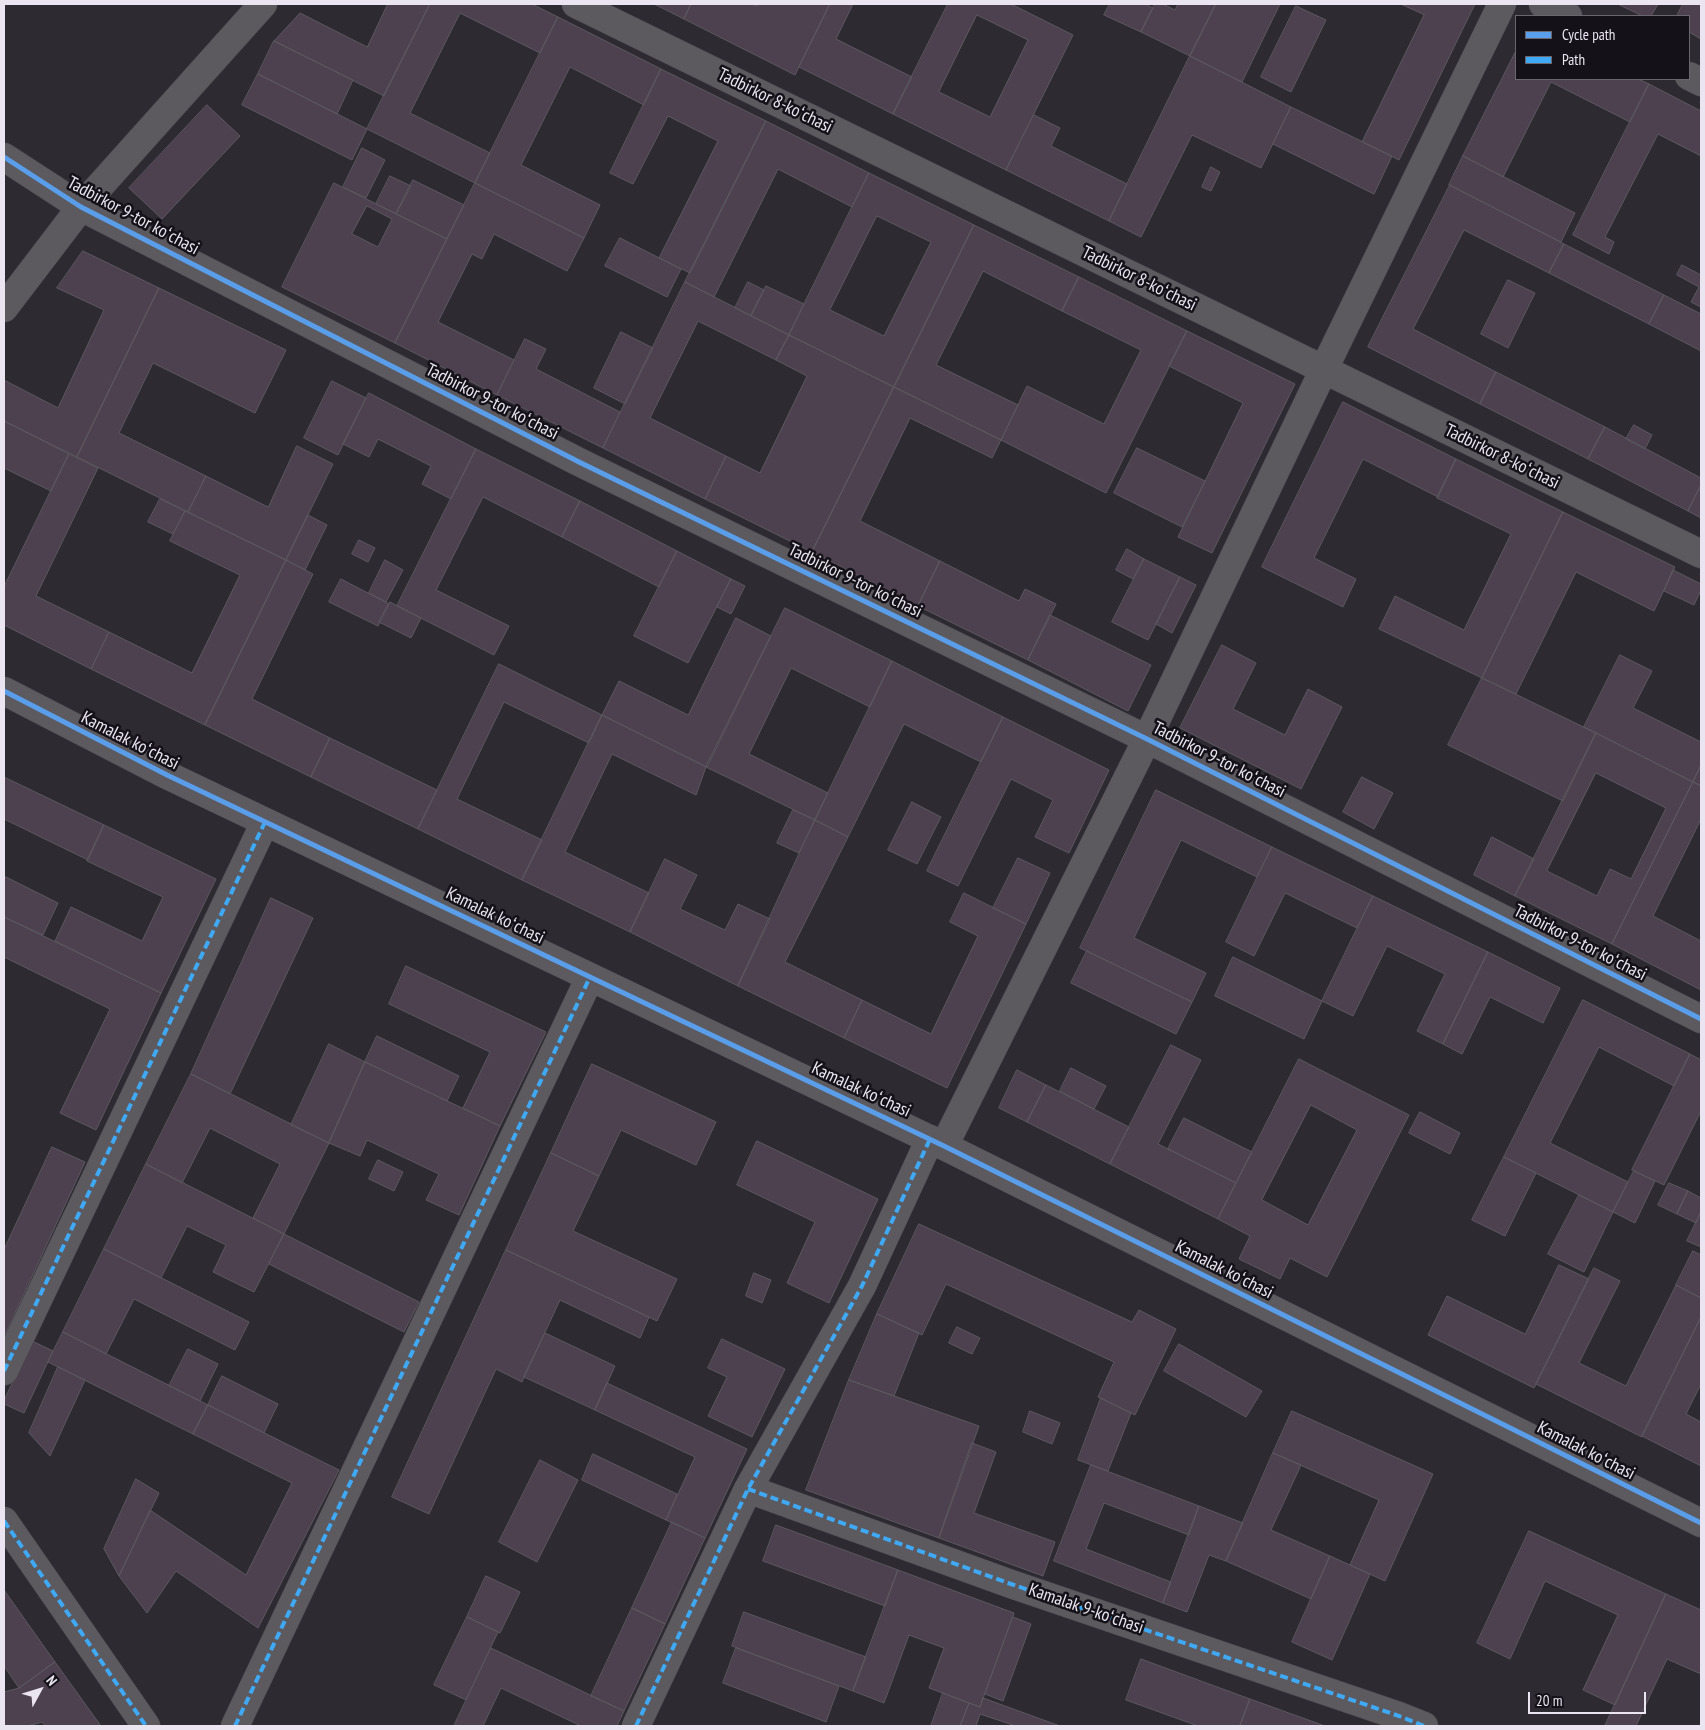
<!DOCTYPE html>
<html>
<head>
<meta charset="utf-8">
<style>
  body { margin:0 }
  #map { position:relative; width:1705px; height:1730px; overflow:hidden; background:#2d2a32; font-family:"PT Sans Narrow",sans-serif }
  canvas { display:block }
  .frame { position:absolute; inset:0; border:5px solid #eae5f0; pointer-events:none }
  .legend { position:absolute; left:1515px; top:15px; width:175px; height:65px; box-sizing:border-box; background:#141118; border:1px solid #6a666e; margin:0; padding:6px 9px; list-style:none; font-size:15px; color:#eae5f0 }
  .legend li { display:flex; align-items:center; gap:10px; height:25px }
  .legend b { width:25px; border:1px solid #6a666e }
  .north { position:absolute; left:15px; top:1665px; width:50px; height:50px; -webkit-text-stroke:4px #141118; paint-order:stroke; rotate:51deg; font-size:14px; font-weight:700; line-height:20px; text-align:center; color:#eae5f0 }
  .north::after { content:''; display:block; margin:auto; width:18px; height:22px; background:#eae5f0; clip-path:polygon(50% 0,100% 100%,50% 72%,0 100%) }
  .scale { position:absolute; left:1528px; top:1692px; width:118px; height:22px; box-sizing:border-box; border:2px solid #eae5f0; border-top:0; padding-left:6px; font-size:15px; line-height:18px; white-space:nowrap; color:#eae5f0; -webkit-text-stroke:4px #141118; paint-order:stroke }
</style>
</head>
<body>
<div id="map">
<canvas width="1705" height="1730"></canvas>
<div class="frame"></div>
<ul class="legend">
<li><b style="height:6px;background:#5a9eea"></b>Cycle path</li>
<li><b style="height:6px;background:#3fa9f5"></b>Path</li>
</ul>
<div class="north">N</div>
<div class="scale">20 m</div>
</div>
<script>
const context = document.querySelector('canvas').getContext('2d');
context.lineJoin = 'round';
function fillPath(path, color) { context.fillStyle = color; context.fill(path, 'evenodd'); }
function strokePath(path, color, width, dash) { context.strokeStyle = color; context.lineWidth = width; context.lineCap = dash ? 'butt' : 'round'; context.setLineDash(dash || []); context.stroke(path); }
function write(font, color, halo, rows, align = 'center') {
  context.font = font + ' "PT Sans Narrow",sans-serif'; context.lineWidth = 5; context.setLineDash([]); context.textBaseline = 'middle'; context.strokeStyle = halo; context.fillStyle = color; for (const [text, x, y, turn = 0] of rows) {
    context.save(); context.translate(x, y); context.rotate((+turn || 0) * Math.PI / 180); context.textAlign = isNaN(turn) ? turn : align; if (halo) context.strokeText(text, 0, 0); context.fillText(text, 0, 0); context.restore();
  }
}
const building = new Path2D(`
  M 388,4 L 430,4 L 384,96 L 274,41 L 300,13 L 367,47 Z
  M 430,4 L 532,4 L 558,17 L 540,53 L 460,13 L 410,113 L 490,153 L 475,183 L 367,129 Z
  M 657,4 L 691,4 L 684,19 L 656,5 Z
  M 691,4 L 751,4 L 757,6 L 758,4 L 830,4 L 795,75 L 684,19 Z
  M 830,4 L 853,4 L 836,39 L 912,77 L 893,114 L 799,67 Z
  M 948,4 L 1011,4 L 1073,35 L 1006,170 L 893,114 ZM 977,15 L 1028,40 L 990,117 L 939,92 Z
  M 1110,4 L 1145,4 L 1153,8 L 1141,32 L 1104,15 Z
  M 1155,4 L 1163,4 L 1175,10 L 1178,4 L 1216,4 L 1190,56 L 1141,32 Z
  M 1216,4 L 1280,4 L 1242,82 L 1190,56 Z
  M 1401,4 L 1475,4 L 1399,160 L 1362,142 L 1424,15 Z
  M 1618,4 L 1658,4 L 1651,16 L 1643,16 Z
  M 1683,4 L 1701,4 L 1701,39 L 1689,32 L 1689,16 L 1677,16 Z
  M 1296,6 L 1326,20 L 1291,92 L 1261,77 Z
  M 558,17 L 661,69 L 644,105 L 570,67 L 521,165 L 600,205 L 584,238 L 475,183 Z
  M 274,41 L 353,80 L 337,114 L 258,74 Z
  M 1516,51 L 1516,79 L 1638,79 L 1649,84 L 1630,122 L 1551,82 L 1503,177 L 1463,156 Z
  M 1190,56 L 1291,107 L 1261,168 L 1192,135 L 1141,237 L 1109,221 Z
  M 661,69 L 766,121 L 690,273 L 659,258 L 718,141 L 668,116 L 633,184 L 610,173 Z
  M 258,74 L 367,129 L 352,160 L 242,105 Z
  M 1649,84 L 1701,111 L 1701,156 L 1658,134 L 1605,237 L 1614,242 L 1609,254 L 1573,235 Z
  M 207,105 L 240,136 L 162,219 L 129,188 Z
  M 1291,107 L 1392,156 L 1374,194 L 1273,144 Z
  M 1034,115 L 1060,128 L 1051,146 L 1127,184 L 1109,221 L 1006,170 Z
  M 766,121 L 869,173 L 852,207 L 778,169 L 714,297 L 685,282 Z
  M 362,148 L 385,160 L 366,198 L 343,187 Z
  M 1463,156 L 1575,213 L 1561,242 L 1449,185 Z
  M 1211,167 L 1220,172 L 1211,191 L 1202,187 Z
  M 869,173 L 974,225 L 894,387 L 789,335 ZM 877,216 L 931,242 L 884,336 L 830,310 Z
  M 390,176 L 411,186 L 396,214 L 376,204 Z
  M 413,180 L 464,205 L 447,239 L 396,214 Z
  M 334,183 L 447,239 L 395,343 L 282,287 ZM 367,206 L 392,219 L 378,247 L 352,234 Z
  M 475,183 L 584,238 L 567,271 L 494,234 L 482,259 L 472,254 L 438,322 L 514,360 L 497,395 L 395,343 Z
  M 1450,185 L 1564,244 L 1549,273 L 1464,230 L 1413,329 L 1496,372 L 1480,404 L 1368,347 Z
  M 974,225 L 1079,277 L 1062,311 L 983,271 L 936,365 L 1018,405 L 1001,440 L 894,387 Z
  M 620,238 L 681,269 L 667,297 L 605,266 Z
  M 1564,244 L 1664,295 L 1649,324 L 1549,273 Z
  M 83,251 L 159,288 L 77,457 L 4,421 L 4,380 L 58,408 L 104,310 L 57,288 Z
  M 1682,265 L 1701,275 L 1701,307 L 1691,302 L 1699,287 L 1677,275 Z
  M 1079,277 L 1187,331 L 1106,493 L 1001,440 L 1027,386 L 1104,424 L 1141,350 L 1062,311 Z
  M 1508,280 L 1535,293 L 1508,348 L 1481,334 Z
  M 685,282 L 789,335 L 776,360 L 698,321 L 650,418 L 726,456 L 705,499 L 603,448 Z
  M 748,282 L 764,290 L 751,316 L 735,308 Z
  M 766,286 L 804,304 L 789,335 L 751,316 Z
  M 159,288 L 286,350 L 255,413 L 153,363 L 119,433 L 206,476 L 188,512 L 77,457 Z
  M 1664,295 L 1701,314 L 1701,351 L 1649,324 Z
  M 1187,331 L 1295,384 L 1212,553 L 1178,537 L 1243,403 L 1169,366 Z
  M 621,332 L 653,348 L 625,404 L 594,388 Z
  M 789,335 L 894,387 L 812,552 L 705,499 L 726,456 L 760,473 L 807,376 L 776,360 Z
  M 525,339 L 546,349 L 536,369 L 620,412 L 603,448 L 497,395 Z
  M 1496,372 L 1605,427 L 1588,459 L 1480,404 Z
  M 332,381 L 366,398 L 338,455 L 304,438 Z
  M 894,387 L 1001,440 L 992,458 L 910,418 L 860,521 L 940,561 L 918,606 L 812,552 Z
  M 369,393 L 476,449 L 451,499 L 422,484 L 431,466 L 378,439 L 369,457 L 343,444 Z
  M 1343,402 L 1456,459 L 1438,497 L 1363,459 L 1314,558 L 1356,579 L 1343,607 L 1262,567 Z
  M 4,421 L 69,454 L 51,491 L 4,468 Z
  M 1634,425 L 1652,435 L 1645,449 L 1626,439 Z
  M 1605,427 L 1701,478 L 1701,485 L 1688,511 L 1588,459 Z
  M 297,446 L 333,464 L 286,560 L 188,512 L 206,476 L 268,507 Z
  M 1137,448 L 1205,481 L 1182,527 L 1114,493 Z
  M 476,449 L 580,501 L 562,537 L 483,497 L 436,590 L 509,626 L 494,655 L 397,606 Z
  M 69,454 L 98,468 L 36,596 L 109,632 L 91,669 L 4,625 L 4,587 Z
  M 1456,459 L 1563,512 L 1482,678 L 1379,629 L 1395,596 L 1464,630 L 1511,534 L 1437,498 Z
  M 1701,485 L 1701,518 L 1688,511 Z
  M 160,499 L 185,511 L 173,534 L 148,522 Z
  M 580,501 L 677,551 L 659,587 L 562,537 Z
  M 185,511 L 286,560 L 205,725 L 91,669 L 109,632 L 192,673 L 240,575 L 170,541 Z
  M 1563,512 L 1675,567 L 1654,611 L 1576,572 L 1516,694 L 1482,678 Z
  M 308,515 L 327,525 L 305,570 L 286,560 Z
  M 359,540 L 375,548 L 368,562 L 352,554 Z
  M 1127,549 L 1144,559 L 1133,579 L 1116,570 Z
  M 677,551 L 731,579 L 688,663 L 634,636 Z
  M 1144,559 L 1180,577 L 1148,640 L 1112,622 Z
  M 286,560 L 313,574 L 252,699 L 330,738 L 311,777 L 205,725 Z
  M 385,560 L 403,570 L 386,602 L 369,593 Z
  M 940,561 L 1019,601 L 1025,589 L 1056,604 L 1028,660 L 918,606 Z
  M 1673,570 L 1701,584 L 1701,590 L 1694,605 L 1664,591 Z
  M 1180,577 L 1196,585 L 1172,633 L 1156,624 Z
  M 341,579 L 389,604 L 378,626 L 329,602 Z
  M 731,579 L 745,586 L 731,614 L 717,607 Z
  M 390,602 L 421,618 L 411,638 L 379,622 Z
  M 785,608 L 892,661 L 870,707 L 791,668 L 749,754 L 828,793 L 815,820 L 706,767 Z
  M 1050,615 L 1151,665 L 1128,711 L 1028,660 Z
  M 736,618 L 771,636 L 707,767 L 602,715 L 619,681 L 688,715 Z
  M 1222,645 L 1256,663 L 1233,709 L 1285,735 L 1308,689 L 1342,707 L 1301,789 L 1180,728 Z
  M 1620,655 L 1652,671 L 1633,708 L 1701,742 L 1701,765 L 1693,782 L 1584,727 Z
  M 892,661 L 1003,717 L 981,762 L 904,724 L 848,837 L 815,820 Z
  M 499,664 L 602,715 L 589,743 L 504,702 L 457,799 L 542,840 L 522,880 L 418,829 Z
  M 1482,678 L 1596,733 L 1563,801 L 1448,745 Z
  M 602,715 L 706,767 L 696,795 L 612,754 L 565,852 L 649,893 L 630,932 L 522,880 Z
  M 1003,717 L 1109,770 L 1069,853 L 1035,837 L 1053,800 L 1011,779 L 958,886 L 927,871 Z
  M 1596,733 L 1693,782 L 1612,944 L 1515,896 ZM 1596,773 L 1666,808 L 1631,879 L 1610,869 L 1597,896 L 1547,871 Z
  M 330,738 L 437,790 L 418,829 L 311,777 Z
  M 1701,765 L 1701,786 L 1693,782 Z
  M 4,777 L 104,825 L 88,860 L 4,819 Z
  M 1362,777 L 1393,793 L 1374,829 L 1343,812 Z
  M 1693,782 L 1701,786 L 1701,819 L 1653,916 L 1701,941 L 1701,990 L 1612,944 Z
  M 1156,790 L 1272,847 L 1257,877 L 1181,840 L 1134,938 L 1206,973 L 1192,1002 L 1080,948 Z
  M 912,802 L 941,817 L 917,864 L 888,850 Z
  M 793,810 L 815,820 L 799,853 L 777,843 Z
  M 815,820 L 848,837 L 785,962 L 862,1000 L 844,1038 L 738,986 Z
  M 104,825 L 216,879 L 161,993 L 55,941 L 71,907 L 142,941 L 163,897 L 87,861 Z
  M 1492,837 L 1534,859 L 1515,896 L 1474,875 Z
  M 1272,847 L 1373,896 L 1357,928 L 1285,893 L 1254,956 L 1226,942 Z
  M 1018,858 L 1050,873 L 1026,924 L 993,908 Z
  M 665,859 L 697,875 L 680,909 L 725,930 L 738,904 L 770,919 L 738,986 L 630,932 Z
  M 4,876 L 58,903 L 43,935 L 4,917 Z
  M 964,893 L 1026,924 L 947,1088 L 844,1038 L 862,1000 L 931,1034 L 978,936 L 950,922 Z
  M 1373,896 L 1488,952 L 1443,1044 L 1417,1031 L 1445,974 L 1387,946 L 1353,1016 L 1322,1001 Z
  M 271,898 L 313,918 L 230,1094 L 191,1074 Z
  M 4,917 L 161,993 L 96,1130 L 60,1113 L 110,1009 L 4,957 Z
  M 1087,951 L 1192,1002 L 1176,1034 L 1071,983 Z
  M 1488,952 L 1560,988 L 1543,1023 L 1490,997 L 1462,1054 L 1443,1044 Z
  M 1233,957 L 1322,1001 L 1304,1039 L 1215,996 Z
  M 406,966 L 546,1032 L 500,1126 L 463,1108 L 490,1052 L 389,1004 Z
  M 1583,1000 L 1690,1054 L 1674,1086 L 1599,1047 L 1550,1143 L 1628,1182 L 1613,1212 L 1504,1157 Z
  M 377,1036 L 459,1076 L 447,1101 L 365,1062 Z
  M 329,1044 L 365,1062 L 329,1143 L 291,1125 Z
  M 1171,1045 L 1201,1060 L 1158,1144 L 1236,1183 L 1218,1219 L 1110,1164 Z
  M 1690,1054 L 1701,1060 L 1701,1111 L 1664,1185 L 1632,1170 Z
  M 1299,1059 L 1409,1115 L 1327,1277 L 1290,1258 L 1280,1279 L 1239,1259 L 1250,1236 L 1218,1219 ZM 1311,1105 L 1357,1130 L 1308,1225 L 1262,1200 Z
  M 365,1062 L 500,1126 L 459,1215 L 426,1200 L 439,1174 L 367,1140 L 360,1156 L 329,1143 Z
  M 592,1064 L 716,1122 L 696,1165 L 621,1130 L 599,1176 L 551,1153 Z
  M 1071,1068 L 1106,1086 L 1094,1109 L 1060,1091 Z
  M 1017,1070 L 1046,1085 L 1027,1122 L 999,1108 Z
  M 191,1074 L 329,1143 L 284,1234 L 253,1218 L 280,1164 L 210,1128 L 182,1183 L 146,1164 Z
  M 1046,1085 L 1129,1127 L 1110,1164 L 1027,1122 Z
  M 1420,1112 L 1460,1133 L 1450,1154 L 1409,1133 Z
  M 1184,1118 L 1252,1152 L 1236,1183 L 1168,1149 Z
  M 757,1141 L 878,1199 L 829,1303 L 787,1283 L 815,1222 L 737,1185 Z
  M 52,1147 L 85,1162 L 4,1337 L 4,1250 Z
  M 551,1153 L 599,1176 L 573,1231 L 677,1279 L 657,1321 L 506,1250 Z
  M 1504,1157 L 1536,1173 L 1505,1236 L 1472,1220 Z
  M 378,1160 L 403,1172 L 394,1191 L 369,1179 Z
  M 146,1164 L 284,1234 L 254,1292 L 213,1272 L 226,1245 L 187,1226 L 161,1278 L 104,1249 Z
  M 1634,1171 L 1655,1181 L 1635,1223 L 1613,1212 Z
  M 1669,1183 L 1688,1191 L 1677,1214 L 1658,1205 Z
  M 1688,1191 L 1701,1198 L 1701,1212 L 1696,1223 L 1677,1214 Z
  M 1579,1195 L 1613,1212 L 1584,1272 L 1548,1254 Z
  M 1701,1212 L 1701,1247 L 1687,1241 Z
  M 919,1224 L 1132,1322 L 1139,1310 L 1176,1329 L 1135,1415 L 1098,1397 L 1114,1362 L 946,1284 L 922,1335 L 877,1314 Z
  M 284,1234 L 419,1302 L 404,1332 L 269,1264 Z
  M 104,1249 L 249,1322 L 235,1350 L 134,1299 L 106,1354 L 63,1332 Z
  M 506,1250 L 649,1317 L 640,1338 L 560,1300 L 522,1382 L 496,1369 L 429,1514 L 392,1497 Z
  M 1693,1251 L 1701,1255 L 1701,1298 L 1676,1285 Z
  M 1559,1265 L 1589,1279 L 1534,1388 L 1428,1335 L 1447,1296 L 1525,1334 Z
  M 1594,1268 L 1620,1281 L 1579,1363 L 1626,1386 L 1676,1285 L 1701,1298 L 1701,1317 L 1642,1437 L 1536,1384 Z
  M 754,1273 L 771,1280 L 762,1303 L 746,1296 Z
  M 877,1314 L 919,1333 L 894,1396 L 849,1380 Z
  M 1701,1317 L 1701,1384 L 1686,1414 L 1701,1422 L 1701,1466 L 1642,1436 Z
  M 957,1327 L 980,1338 L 972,1354 L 949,1343 Z
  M 63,1332 L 208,1405 L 193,1434 L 48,1362 Z
  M 545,1333 L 615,1366 L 595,1410 L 524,1377 Z
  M 722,1339 L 785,1369 L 752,1437 L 708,1416 L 727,1377 L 708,1368 Z
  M 32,1341 L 53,1351 L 24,1413 L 4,1404 L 4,1401 Z
  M 1179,1344 L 1262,1391 L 1246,1417 L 1164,1371 Z
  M 188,1349 L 218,1364 L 200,1401 L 169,1386 Z
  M 58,1367 L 85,1380 L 50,1456 L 29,1433 Z
  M 222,1376 L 278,1404 L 264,1433 L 208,1405 Z
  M 849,1380 L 979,1426 L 939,1538 L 806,1490 Z
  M 607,1383 L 747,1449 L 705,1538 L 666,1520 L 695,1457 L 595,1410 Z
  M 1101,1398 L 1131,1413 L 1108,1471 L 1078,1460 Z
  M 208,1405 L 339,1470 L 258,1628 L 176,1571 L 147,1613 L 119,1576 L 150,1510 L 246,1575 L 292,1483 L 193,1434 Z
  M 1030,1411 L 1060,1423 L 1052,1444 L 1023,1432 Z
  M 1292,1411 L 1433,1474 L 1385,1581 L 1350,1565 L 1379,1500 L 1273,1453 Z
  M 972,1443 L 996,1452 L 974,1513 L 1055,1542 L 1043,1576 L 939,1538 Z
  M 1273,1453 L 1301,1465 L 1271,1530 L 1330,1556 L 1311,1599 L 1226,1561 Z
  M 593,1454 L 677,1494 L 666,1520 L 582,1480 Z
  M 540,1460 L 578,1480 L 537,1562 L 499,1542 Z
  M 1091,1465 L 1199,1506 L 1189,1535 L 1104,1503 L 1086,1549 L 1171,1582 L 1163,1603 L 1054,1561 Z
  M 136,1479 L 159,1493 L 119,1576 L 104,1549 Z
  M 1199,1506 L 1243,1523 L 1226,1561 L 1209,1555 L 1187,1612 L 1163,1603 Z
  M 672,1522 L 705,1538 L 665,1624 L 632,1608 Z
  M 776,1525 L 898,1570 L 885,1606 L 763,1561 Z
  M 1529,1531 L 1666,1594 L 1615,1705 L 1583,1690 L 1618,1615 L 1545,1581 L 1510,1659 L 1477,1643 Z
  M 1330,1556 L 1370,1574 L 1332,1660 L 1292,1642 Z
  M 898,1570 L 1014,1613 L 980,1707 L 929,1688 L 944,1648 L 909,1635 L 884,1703 L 853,1691 Z
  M 486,1576 L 520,1592 L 500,1633 L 467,1617 Z
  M 4,1590 L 55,1662 L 19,1688 L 4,1666 Z
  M 1666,1594 L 1701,1610 L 1701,1674 L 1667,1659 L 1636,1726 L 1605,1726 Z
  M 632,1608 L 665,1624 L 624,1711 L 591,1696 Z
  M 744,1612 L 866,1657 L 853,1691 L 732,1646 Z
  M 467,1617 L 498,1632 L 466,1700 L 434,1685 Z
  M 1013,1617 L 1031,1624 L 1003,1701 L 985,1694 Z
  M 491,1648 L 624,1711 L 617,1726 L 578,1726 L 579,1725 L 501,1688 L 483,1726 L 454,1726 Z
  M 736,1648 L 839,1686 L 826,1722 L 723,1683 Z
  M 1141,1659 L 1250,1699 L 1240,1726 L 1198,1726 L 1126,1700 Z
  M 55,1662 L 101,1726 L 45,1726 L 42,1722 L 28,1726 L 4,1726 L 4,1692 L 19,1688 Z
  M 943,1693 L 969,1703 L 960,1726 L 931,1726 Z
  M 983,1698 L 1060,1726 L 1016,1726 L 980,1714 L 976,1726 L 960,1726 L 969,1703 L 980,1707 Z
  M 1250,1699 L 1325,1726 L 1240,1726 Z`);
fillPath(building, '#4d414f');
strokePath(building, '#5c585f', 1);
const minor = new Path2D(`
  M 576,4 L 1701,554
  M 1543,4 L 1568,16
  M 1689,76 L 1701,82
  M 4,157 L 81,207 L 579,462 L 1147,739 L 1701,1019
  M 4,308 L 81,207 L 263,4
  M 4,691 L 167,775 L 944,1146 L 1701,1523
  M 944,1146 L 1147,739 L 1324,369 L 1502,4
  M 4,1371 L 265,822
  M 748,1489 L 1011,1584 L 1399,1716 L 1424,1726
  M 4,1521 L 146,1726
  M 235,1726 L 590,977
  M 636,1726 L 748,1489 L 862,1286 L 930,1139`);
strokePath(minor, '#48464d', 29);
strokePath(minor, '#5c5a5f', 28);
strokePath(new Path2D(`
  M 4,1371 L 265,822
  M 748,1489 L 1011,1584 L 1399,1716 L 1424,1726
  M 4,1521 L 146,1726
  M 235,1726 L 590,977
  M 636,1726 L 748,1489 L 862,1286 L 930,1139`), '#3fa9f5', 4, [8, 4]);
strokePath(new Path2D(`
  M 4,157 L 81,207 L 579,462 L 1147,739 L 1701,1019
  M 4,691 L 167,775 L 944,1146 L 1701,1523`), '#5a9eea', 5);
write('18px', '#eae5f0', '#141118', [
  ["Tadbirkor 8-koʻchasi",775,101,26],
  ["Tadbirkor 9-tor koʻchasi",133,216,28],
  ["Tadbirkor 8-koʻchasi",1139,279,26],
  ["Tadbirkor 9-tor koʻchasi",492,402,27],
  ["Tadbirkor 8-koʻchasi",1502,457,26],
  ["Tadbirkor 9-tor koʻchasi",855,581,26],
  ["Kamalak koʻchasi",130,741,27],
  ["Tadbirkor 9-tor koʻchasi",1219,760,27],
  ["Kamalak koʻchasi",495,916,26],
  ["Tadbirkor 9-tor koʻchasi",1580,943,27],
  ["Kamalak koʻchasi",861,1090,25],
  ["Kamalak koʻchasi",1224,1270,27],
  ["Kamalak koʻchasi",1586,1451,27],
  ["Kamalak 9-koʻchasi",1086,1609,19]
]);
</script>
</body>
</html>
